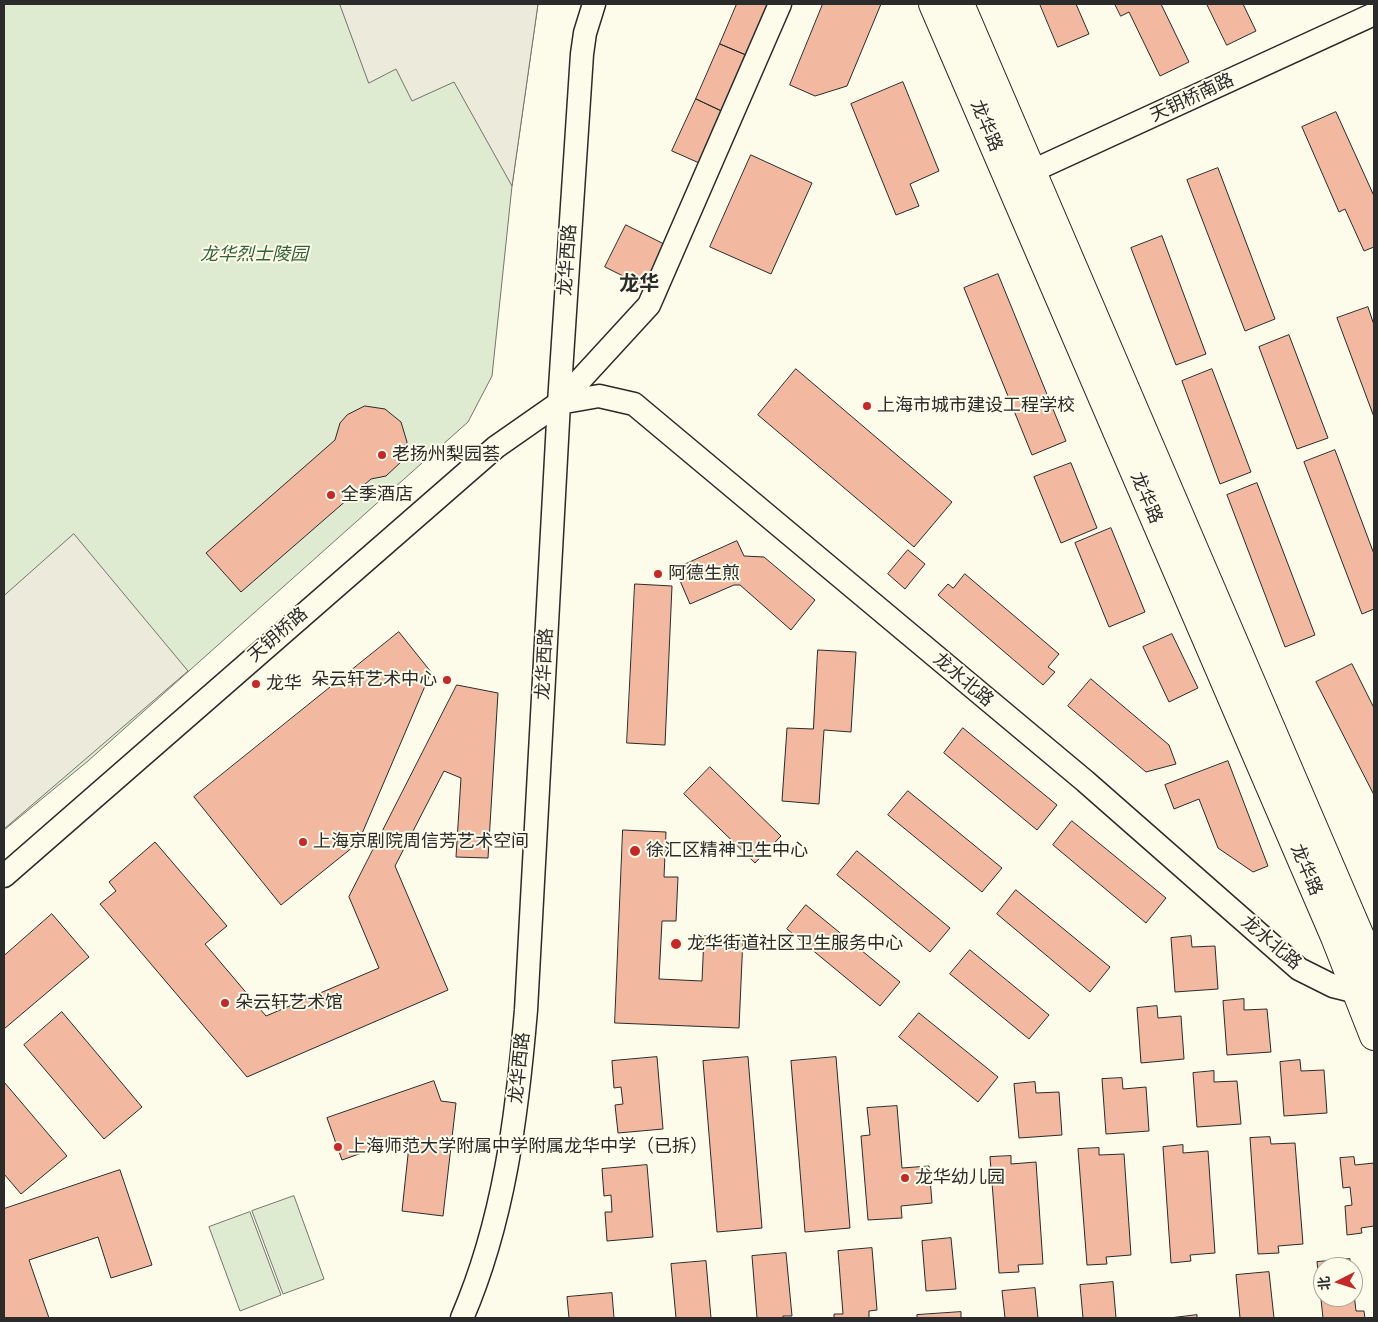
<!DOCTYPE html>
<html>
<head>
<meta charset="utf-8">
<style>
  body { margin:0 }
  #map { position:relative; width:1378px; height:1322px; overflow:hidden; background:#fdfbea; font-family:"PT Serif","Noto Sans SC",serif }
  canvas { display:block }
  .frame { position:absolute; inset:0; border:5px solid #2b2b2b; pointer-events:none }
  .north { position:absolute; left:1313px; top:1257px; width:50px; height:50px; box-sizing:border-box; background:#fdfbea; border:1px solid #a9a89e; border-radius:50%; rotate:265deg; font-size:14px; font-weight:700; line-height:20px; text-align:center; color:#2b2b2b }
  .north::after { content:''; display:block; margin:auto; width:18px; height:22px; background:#c62828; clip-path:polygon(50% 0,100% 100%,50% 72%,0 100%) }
</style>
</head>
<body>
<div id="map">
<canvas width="1378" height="1322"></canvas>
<div class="frame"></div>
<div class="north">北</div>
</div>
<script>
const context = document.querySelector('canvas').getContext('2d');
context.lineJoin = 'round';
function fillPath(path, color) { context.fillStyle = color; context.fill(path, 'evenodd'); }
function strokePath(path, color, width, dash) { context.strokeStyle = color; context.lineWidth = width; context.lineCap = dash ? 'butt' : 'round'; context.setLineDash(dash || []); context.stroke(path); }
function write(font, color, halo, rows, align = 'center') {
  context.font = font + ' "PT Serif","Noto Sans SC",serif'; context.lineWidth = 4; context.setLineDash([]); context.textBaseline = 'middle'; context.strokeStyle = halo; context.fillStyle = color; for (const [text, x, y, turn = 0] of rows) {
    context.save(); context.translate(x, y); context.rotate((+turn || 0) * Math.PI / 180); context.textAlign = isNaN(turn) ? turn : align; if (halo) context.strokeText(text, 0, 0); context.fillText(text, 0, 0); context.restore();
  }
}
const green = new Path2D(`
  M 4,4 L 538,4 L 512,186 L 492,376 L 468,422 L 88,761 L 4,830 Z
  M 294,1196 L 324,1279 L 283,1294 L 252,1211 Z
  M 250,1212 L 281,1295 L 240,1311 L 209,1227 Z`);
fillPath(green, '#deebd1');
strokePath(green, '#74746e', 1);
const parking = new Path2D(`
  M 340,4 L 538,4 L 512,186 L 454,82 L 412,101 L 396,69 L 369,83 Z
  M 74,534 L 188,671 L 4,829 L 4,596 Z`);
fillPath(parking, '#eceadb');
strokePath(parking, '#74746e', 1);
const building = new Path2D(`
  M 737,4 L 776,4 L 753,58 L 720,44 Z
  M 823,4 L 881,4 L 847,86 L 815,96 L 790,85 Z
  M 1040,4 L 1076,4 L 1089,34 L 1058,47 Z
  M 1115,4 L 1161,4 L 1189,62 L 1160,76 L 1129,12 L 1121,16 Z
  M 1207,4 L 1243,4 L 1256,31 L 1227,45 Z
  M 720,44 L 753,58 L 730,115 L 696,99 Z
  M 903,82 L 939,171 L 910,184 L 919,206 L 896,215 L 851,104 Z
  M 696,99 L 730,115 L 706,166 L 672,151 Z
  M 1336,112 L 1374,196 L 1374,247 L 1364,251 L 1345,209 L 1339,212 L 1302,127 Z
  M 751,155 L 812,183 L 771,274 L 710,247 Z
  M 1218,168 L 1275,319 L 1245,331 L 1187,180 Z
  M 626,225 L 680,252 L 659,294 L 605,267 Z
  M 1162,236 L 1206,354 L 1176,365 L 1131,248 Z
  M 998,274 L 1066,441 L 1032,455 L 964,288 Z
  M 1368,307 L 1374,325 L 1374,417 L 1337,318 Z
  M 1289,335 L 1328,438 L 1297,449 L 1259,347 Z
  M 796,369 L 952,502 L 914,547 L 758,415 Z
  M 1212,369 L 1251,472 L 1220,484 L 1182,381 Z
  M 365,406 L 385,409 L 401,422 L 407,442 L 401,462 L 386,476 L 371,479 L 241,592 L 206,553 L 335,440 L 340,423 L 347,415 Z
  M 1335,450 L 1374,554 L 1374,609 L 1362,614 L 1304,462 Z
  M 1071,463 L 1097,528 L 1061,543 L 1034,477 Z
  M 1257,483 L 1315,635 L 1285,647 L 1227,495 Z
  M 1111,528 L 1145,612 L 1109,627 L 1075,543 Z
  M 737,541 L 744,556 L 764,557 L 815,600 L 791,630 L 740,585 L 734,585 L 690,604 L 675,569 Z
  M 908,550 L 925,564 L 905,589 L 888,574 Z
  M 965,574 L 1059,654 L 1048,667 L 1055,672 L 1043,685 L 938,595 L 948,584 L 953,588 Z
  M 635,584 L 672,586 L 665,745 L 627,743 Z
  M 399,632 L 431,672 L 358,843 L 281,905 L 194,797 Z
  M 1172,634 L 1198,688 L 1169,702 L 1143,647 Z
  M 818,650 L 856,652 L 851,732 L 824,730 L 819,804 L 782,801 L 787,728 L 813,729 Z
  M 1352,664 L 1374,708 L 1374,795 L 1316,682 Z
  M 1091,679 L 1169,745 L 1176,764 L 1146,772 L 1068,706 Z
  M 457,685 L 498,693 L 488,858 L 456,857 L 461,778 L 444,771 L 395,866 L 448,990 L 247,1077 L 100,904 L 116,891 L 109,882 L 155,842 L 227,926 L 205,944 L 266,1016 L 379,968 L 349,897 Z
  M 963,728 L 1057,805 L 1037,830 L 944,753 Z
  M 1228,761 L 1268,866 L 1253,872 L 1218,848 L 1199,799 L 1174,809 L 1165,785 Z
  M 710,767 L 781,836 L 755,863 L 684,794 Z
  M 908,791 L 1002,868 L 982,892 L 888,815 Z
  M 1072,821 L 1166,898 L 1146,923 L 1053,845 Z
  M 623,830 L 666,832 L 664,877 L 678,877 L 676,921 L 662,921 L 659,979 L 702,981 L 704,936 L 743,937 L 739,1028 L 615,1023 Z
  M 857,851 L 950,928 L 930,952 L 837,875 Z
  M 1016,890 L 1110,967 L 1090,992 L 997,914 Z
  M 806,905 L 900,982 L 880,1006 L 787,929 Z
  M 52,914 L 89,957 L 4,1029 L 4,956 Z
  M 1191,936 L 1192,947 L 1215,946 L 1218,989 L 1175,992 L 1171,938 Z
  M 970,950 L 1049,1015 L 1029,1039 L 950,974 Z
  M 1244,999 L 1244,1010 L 1267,1009 L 1271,1052 L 1227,1055 L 1223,1001 Z
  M 1157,1006 L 1158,1018 L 1181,1016 L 1184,1059 L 1141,1063 L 1137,1008 Z
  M 62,1012 L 142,1107 L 104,1139 L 24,1045 Z
  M 919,1013 L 998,1077 L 978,1102 L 899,1037 Z
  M 657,1057 L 663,1129 L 618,1133 L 615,1105 L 623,1104 L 621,1087 L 614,1088 L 612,1061 Z
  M 748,1057 L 762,1228 L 717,1232 L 703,1061 Z
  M 836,1057 L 850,1228 L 805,1232 L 791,1061 Z
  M 1300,1060 L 1301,1071 L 1324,1070 L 1327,1113 L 1284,1116 L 1280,1062 Z
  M 1214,1071 L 1214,1082 L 1237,1081 L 1241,1124 L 1197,1127 L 1193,1073 Z
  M 1122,1078 L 1123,1089 L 1146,1087 L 1149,1131 L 1106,1134 L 1102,1079 Z
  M 434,1081 L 441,1101 L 456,1103 L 443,1216 L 402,1211 L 410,1136 L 342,1160 L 327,1118 Z
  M 4,1082 L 67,1156 L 21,1194 L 4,1174 Z
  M 1035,1082 L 1036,1093 L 1059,1092 L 1062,1135 L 1019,1138 L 1014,1084 Z
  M 897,1106 L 902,1168 L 929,1166 L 932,1203 L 901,1206 L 902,1218 L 868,1220 L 861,1136 L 870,1135 L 867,1108 Z
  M 1270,1137 L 1271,1144 L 1295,1143 L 1303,1244 L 1278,1246 L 1279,1253 L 1258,1254 L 1250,1138 Z
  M 1183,1145 L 1183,1153 L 1208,1151 L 1215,1253 L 1190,1255 L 1191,1261 L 1171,1263 L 1163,1147 Z
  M 1099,1148 L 1099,1155 L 1124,1154 L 1131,1255 L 1106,1257 L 1107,1264 L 1087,1265 L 1078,1149 Z
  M 1011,1156 L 1011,1164 L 1036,1162 L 1043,1264 L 1018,1265 L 1019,1272 L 999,1273 L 990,1157 Z
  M 1354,1157 L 1355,1165 L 1374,1163 L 1374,1226 L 1361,1228 L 1362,1233 L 1347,1235 L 1345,1206 L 1352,1205 L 1350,1187 L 1343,1188 L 1340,1158 Z
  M 647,1165 L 653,1237 L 607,1241 L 605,1212 L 612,1212 L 611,1195 L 604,1196 L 602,1169 Z
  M 120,1170 L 152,1265 L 111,1278 L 98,1237 L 29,1260 L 49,1318 L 4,1318 L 4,1209 Z
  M 951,1238 L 956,1289 L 926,1291 L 922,1241 Z
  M 872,1248 L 877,1310 L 869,1311 L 869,1318 L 834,1318 L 834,1314 L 843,1314 L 838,1251 Z
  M 786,1253 L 792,1316 L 783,1316 L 783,1318 L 757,1318 L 752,1256 Z
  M 1350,1259 L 1351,1267 L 1323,1267 L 1323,1297 L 1353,1297 L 1353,1285 L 1356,1311 L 1364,1311 L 1365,1318 L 1323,1318 L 1317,1262 Z
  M 706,1261 L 711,1318 L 676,1318 L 671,1264 Z
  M 1269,1272 L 1274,1318 L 1240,1318 L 1236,1275 Z
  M 1113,1282 L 1116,1318 L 1083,1318 L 1080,1285 Z
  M 1035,1288 L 1038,1318 L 1005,1318 L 1002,1291 Z
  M 612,1293 L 614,1318 L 569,1318 L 567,1297 Z
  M 961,1312 L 961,1318 L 917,1318 L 917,1315 Z
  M 1197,1315 L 1197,1318 L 1170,1318 Z`);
fillPath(building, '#f2b8a0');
strokePath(building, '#2b2b2b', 1);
const minor = new Path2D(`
  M 1017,178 L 1374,14
  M 559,403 L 599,396 L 634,404 L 1085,781 L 1299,969 L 1333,986 L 1357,992 L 1374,987
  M 4,876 L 496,447 L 559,403 L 649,305 L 780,4
  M 462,1318 C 504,1221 517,1116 526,1010 L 559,403 L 582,54 L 585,33 L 594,4`);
const major = new Path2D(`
  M 933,4 L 1335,937 L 1374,1036
  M 960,4 L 1374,969`);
strokePath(minor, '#2b2b2b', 25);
strokePath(major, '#2b2b2b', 30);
strokePath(minor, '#fdfbea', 22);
strokePath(major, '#fdfbea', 28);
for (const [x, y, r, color] of [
  [867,406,5,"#c62828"],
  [382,455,5,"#c62828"],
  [331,495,5,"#c62828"],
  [658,574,5,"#c62828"],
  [447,680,5,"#c62828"],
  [256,684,5,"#c62828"],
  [303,842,5,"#c62828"],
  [635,851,6,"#c62828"],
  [676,944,6,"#c62828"],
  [225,1003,5,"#c62828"],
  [338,1147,5,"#c62828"],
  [905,1178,5,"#c62828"]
]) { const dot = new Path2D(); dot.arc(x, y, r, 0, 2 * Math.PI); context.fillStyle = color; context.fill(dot); strokePath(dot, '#fdfbea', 2); }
write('18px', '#2b2b2b', '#fdfbea', [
  ["天钥桥南路",1192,98,-25],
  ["龙华路",986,126,67],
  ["龙华西路",568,260,-86],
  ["龙华路",1146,498,67],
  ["天钥桥路",278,635,-41],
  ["龙华西路",545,664,-87],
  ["龙水北路",963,680,40],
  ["龙华路",1306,870,67],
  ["龙水北路",1271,943,40],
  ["龙华西路",520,1068,-84]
]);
write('italic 18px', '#34623c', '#fdfbea', [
  ["龙华烈士陵园",254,255]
]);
write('18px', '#2b2b2b', '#fdfbea', [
  ["上海市城市建设工程学校",877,406],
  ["老扬州梨园荟",392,455],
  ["全季酒店",341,495],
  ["阿德生煎",668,574],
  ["朵云轩艺术中心",437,680,"right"],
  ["龙华",266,684],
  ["上海京剧院周信芳艺术空间",313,842],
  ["徐汇区精神卫生中心",646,851],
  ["龙华街道社区卫生服务中心",687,944],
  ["朵云轩艺术馆",235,1003],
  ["上海师范大学附属中学附属龙华中学（已拆）",348,1147],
  ["龙华幼儿园",915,1178]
], 'left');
write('bold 20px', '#2b2b2b', '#fdfbea', [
  ["龙华",639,284]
]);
</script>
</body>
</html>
